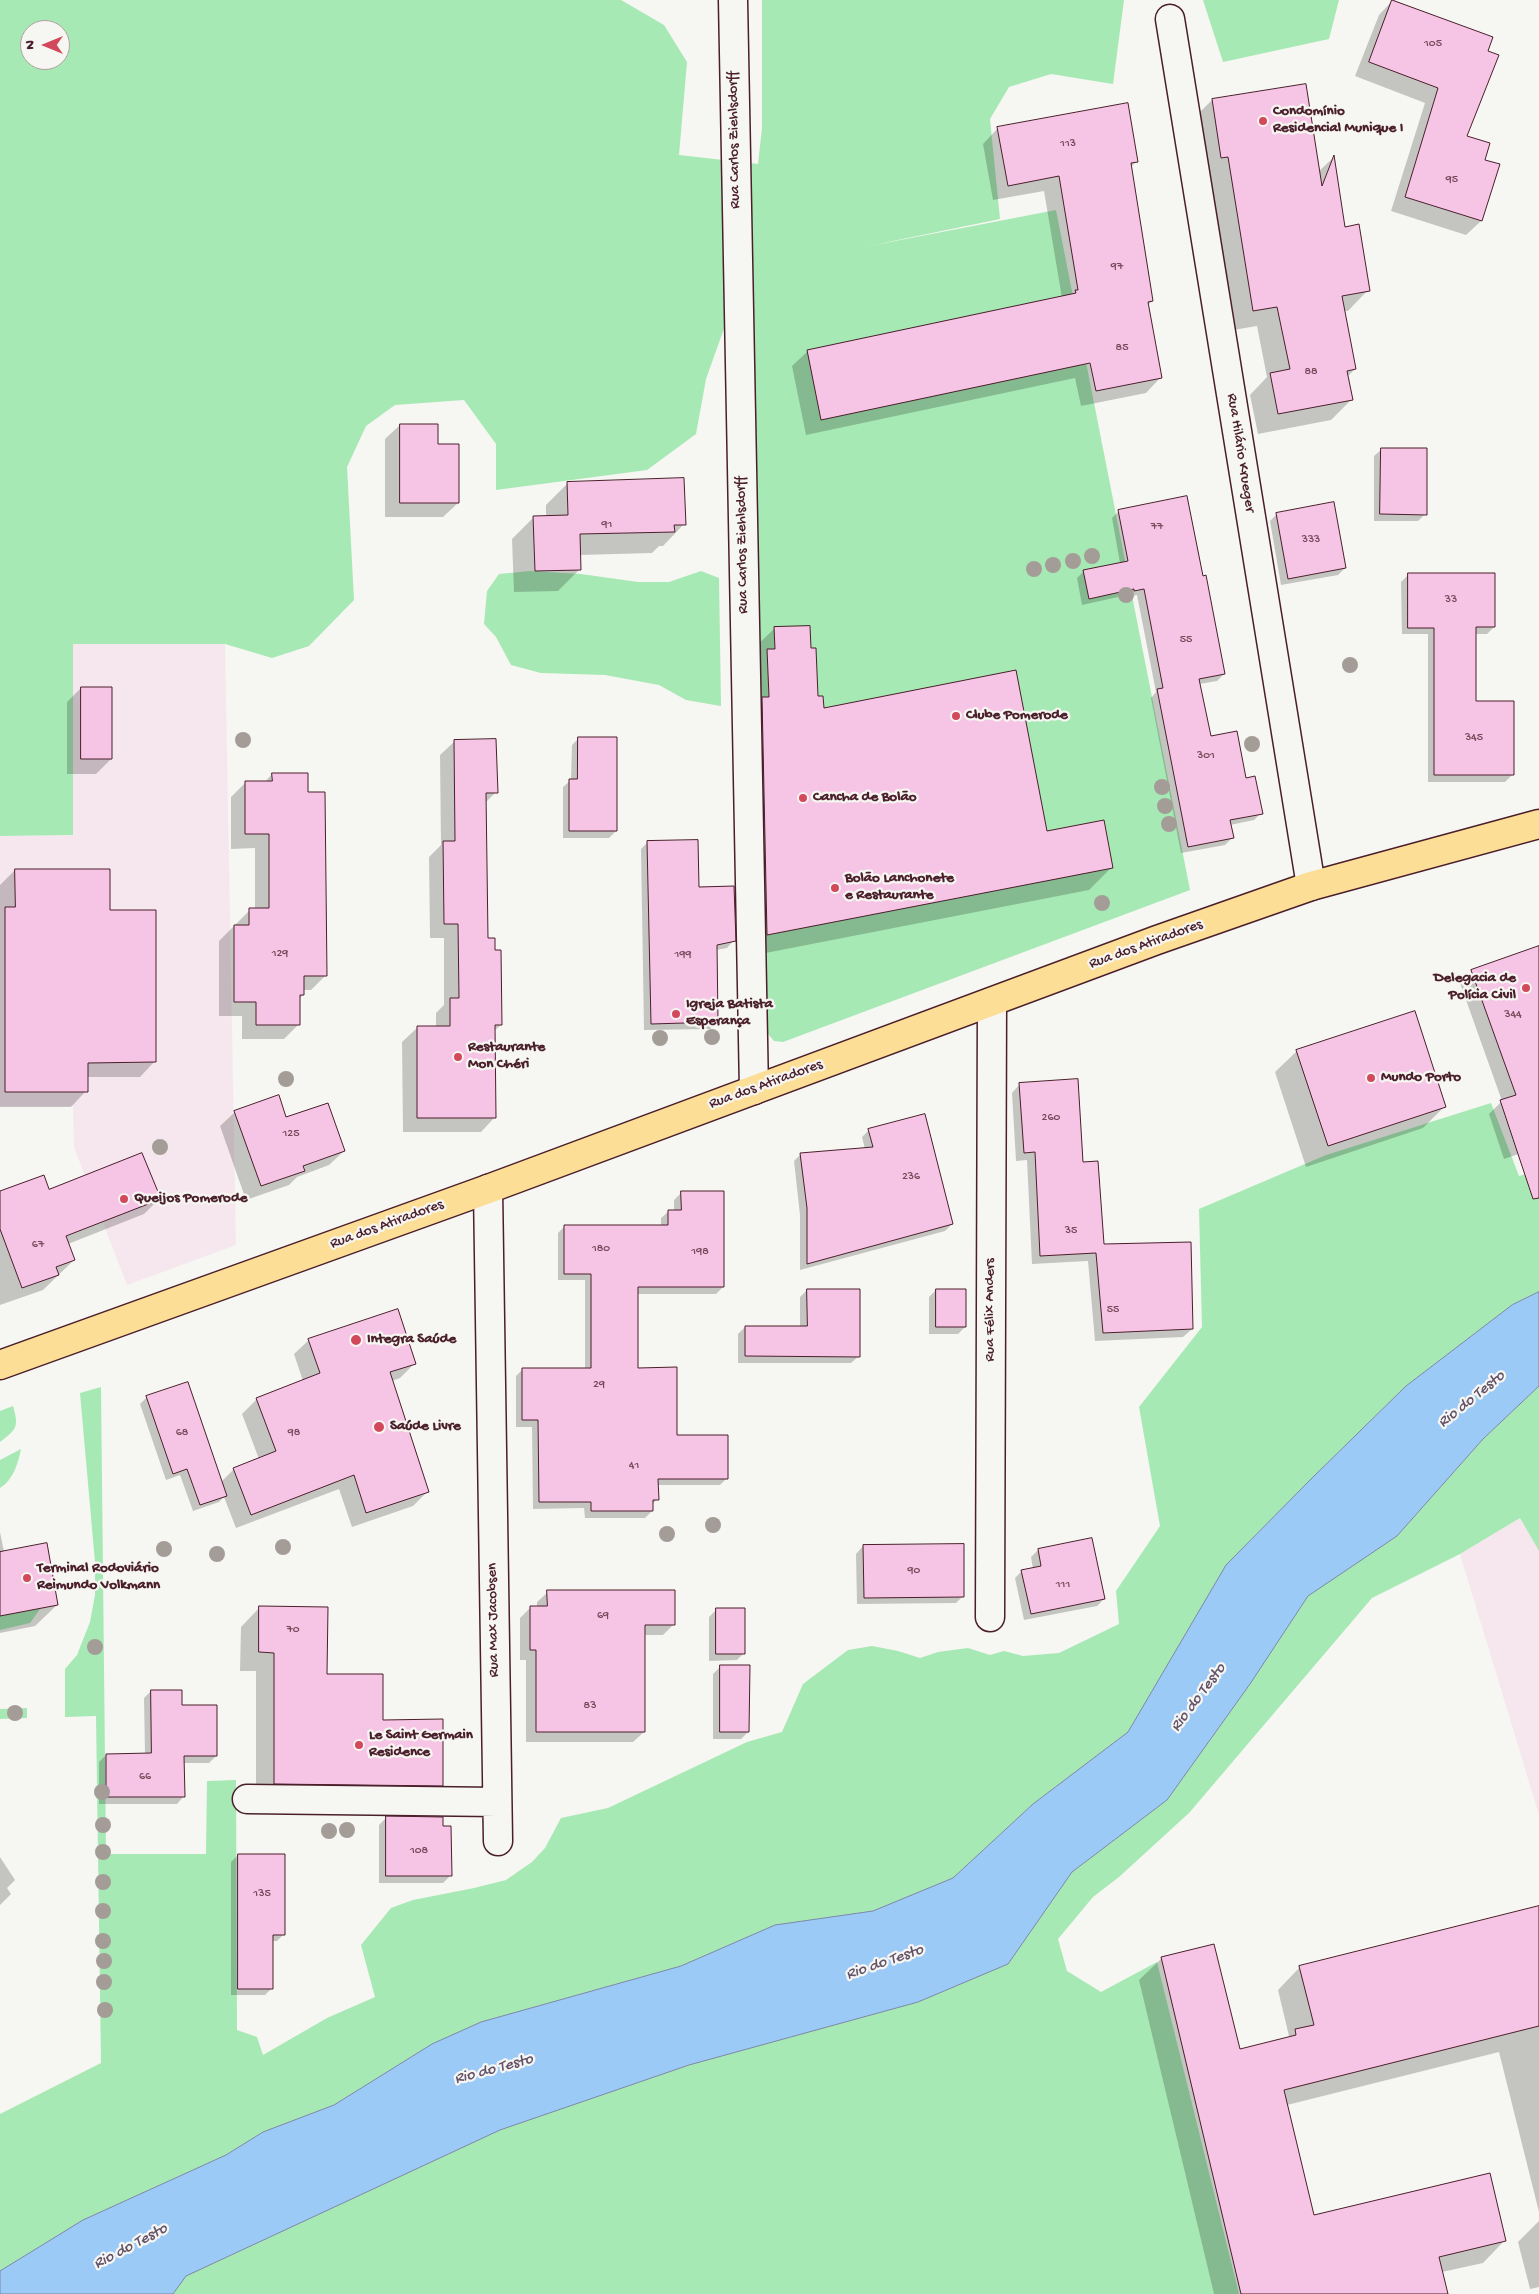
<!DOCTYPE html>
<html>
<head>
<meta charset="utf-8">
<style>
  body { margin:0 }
  #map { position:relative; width:1539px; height:2294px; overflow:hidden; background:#f6f6f2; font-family:"Gochi Hand",sans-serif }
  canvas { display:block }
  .north { position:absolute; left:20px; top:20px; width:50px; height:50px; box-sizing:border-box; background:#f6f6f2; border:1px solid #b1a0a2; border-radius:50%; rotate:270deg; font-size:14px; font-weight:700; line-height:20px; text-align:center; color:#4a1f2b }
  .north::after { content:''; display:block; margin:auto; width:18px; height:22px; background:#d1495b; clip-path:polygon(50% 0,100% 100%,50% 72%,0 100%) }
</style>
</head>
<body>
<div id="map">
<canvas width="1539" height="2294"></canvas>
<div class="north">N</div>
</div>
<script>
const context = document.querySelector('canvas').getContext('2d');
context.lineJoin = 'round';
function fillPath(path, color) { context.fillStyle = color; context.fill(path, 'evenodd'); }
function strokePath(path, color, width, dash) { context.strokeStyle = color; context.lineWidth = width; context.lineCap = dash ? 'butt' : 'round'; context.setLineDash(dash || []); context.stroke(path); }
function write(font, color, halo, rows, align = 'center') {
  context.font = font + ' "Gochi Hand",sans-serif'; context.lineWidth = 4.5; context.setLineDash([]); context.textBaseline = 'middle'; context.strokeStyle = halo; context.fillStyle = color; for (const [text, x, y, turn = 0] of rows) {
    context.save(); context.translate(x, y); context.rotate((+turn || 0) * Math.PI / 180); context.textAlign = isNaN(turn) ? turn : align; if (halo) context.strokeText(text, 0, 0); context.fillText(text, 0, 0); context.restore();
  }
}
fillPath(new Path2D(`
  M 73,644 L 225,644 L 236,1245 L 127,1285 L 74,1147 L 73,1106 L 0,1106 L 0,836 L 73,835 Z
  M 1520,1518 L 1539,1551 L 1539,1815 L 1460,1554 Z`), '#f6e7ee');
fillPath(new Path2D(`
  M 0,0 L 621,0 L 664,25 L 687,62 L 679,155 L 758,164 L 762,128 L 762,0 L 1124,0 L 1113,84 L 1051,74 L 1009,87 L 990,119 L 1000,219 L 864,247 L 1056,210 L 1190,890 L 783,1042 L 774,1041 L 768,1034 L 742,278 L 706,379 L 696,434 L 647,470 L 496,490 L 496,444 L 464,400 L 395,405 L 366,426 L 347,467 L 354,600 L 309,646 L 272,658 L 225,644 L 73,644 L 73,835 L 0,836 ZM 30,30 L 60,30 L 60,60 L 30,60 Z
  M 1203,0 L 1339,0 L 1329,39 L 1223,62 Z
  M 530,571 L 581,574 L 638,582 L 669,582 L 701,571 L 719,578 L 721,706 L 686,700 L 659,685 L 605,675 L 541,673 L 511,665 L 496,637 L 484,624 L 487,591 L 499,574 Z
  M 1491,1103 L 1519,1176 L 1539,1170 L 1539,1292 L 1512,1305 L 1406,1386 L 1311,1479 L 1226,1565 L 1128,1732 L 1033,1804 L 953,1878 L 873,1911 L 775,1925 L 681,1966 L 481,2022 L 432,2044 L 334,2105 L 263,2132 L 226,2155 L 83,2220 L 0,2271 L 0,2114 L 101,2063 L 96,1716 L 65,1717 L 65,1669 L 77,1655 L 90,1622 L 95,1595 L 95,1562 L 80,1393 L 101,1387 L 106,1854 L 206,1854 L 207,1781 L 236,1780 L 237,2030 L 257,2037 L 263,2055 L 327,2018 L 375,1997 L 361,1945 L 391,1908 L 413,1900 L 474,1888 L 506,1880 L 532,1862 L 545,1848 L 561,1818 L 608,1808 L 747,1742 L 782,1732 L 803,1684 L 848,1650 L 872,1646 L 898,1651 L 920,1658 L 938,1652 L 968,1648 L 990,1655 L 1004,1651 L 1023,1656 L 1059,1653 L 1119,1624 L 1116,1591 L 1160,1526 L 1139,1407 L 1202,1327 L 1199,1209 L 1326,1155 Z
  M 1539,1386 L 1539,1551 L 1520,1518 L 1460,1554 L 1372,1598 L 1189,1813 L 1119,1877 L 1093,1897 L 1058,1939 L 1067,1971 L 1101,1992 L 1157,1962 L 1239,2294 L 173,2294 L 186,2276 L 500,2130 L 689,2065 L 918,2002 L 1008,1964 L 1072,1872 L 1167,1800 L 1250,1684 L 1308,1596 L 1397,1536 L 1483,1439 Z
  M 13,1406 C 19,1427 17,1429 0,1442 L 0,1411 Z
  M 21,1449 C 18,1464 13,1480 0,1488 L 0,1460 Z
  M 43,1605 L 30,1623 L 0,1630 L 0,1613 Z
  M 27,1708 L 27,1718 L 0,1719 L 0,1709 Z`), '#a7e9b4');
const water = new Path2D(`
  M 1539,1292 L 1539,1386 L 1483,1439 L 1397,1536 L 1308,1596 L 1250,1684 L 1167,1800 L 1072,1872 L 1008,1964 L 918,2002 L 689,2065 L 500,2130 L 186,2276 L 173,2294 L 0,2294 L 0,2271 L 83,2220 L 226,2155 L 263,2132 L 334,2105 L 432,2044 L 481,2022 L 681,1966 L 775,1925 L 873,1911 L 953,1878 L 1033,1804 L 1128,1732 L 1226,1565 L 1311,1479 L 1406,1386 L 1512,1305 Z`);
fillPath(water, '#9ccaf7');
strokePath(water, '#7b86a5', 1);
fillPath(new Path2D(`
  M 1393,0 L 1491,38 L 1466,136 L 1483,161 L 1498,165 L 1481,221 L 1466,235 L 1391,211 L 1425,103 L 1355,76 L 1379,15 Z
  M 1212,100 L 1318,172 L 1333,158 L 1344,229 L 1368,290 L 1348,311 L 1344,311 L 1355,369 L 1347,377 L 1351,400 L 1331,420 L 1258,434 L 1250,395 L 1267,377 L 1257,326 L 1233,330 L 1192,120 Z
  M 998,128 L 1137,161 L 1131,167 L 1152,301 L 1147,306 L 1161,377 L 1146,393 L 1081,406 L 1075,378 L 806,435 L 792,366 L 808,351 L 1062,298 L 1044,191 L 993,200 L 983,144 Z
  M 400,425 L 437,446 L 458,503 L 443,517 L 385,517 L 385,439 Z
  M 1382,449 L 1425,514 L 1418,521 L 1374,521 L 1374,456 Z
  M 568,483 L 684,524 L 663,546 L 659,546 L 652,553 L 580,555 L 580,569 L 558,591 L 514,592 L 512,539 L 534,517 L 546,517 L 546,505 Z
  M 1119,511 L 1224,674 L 1217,681 L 1199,684 L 1210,738 L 1245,779 L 1261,813 L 1254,820 L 1230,825 L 1233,837 L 1225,845 L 1181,853 L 1151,698 L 1156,692 L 1137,595 L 1127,597 L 1127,595 L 1082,605 L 1077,578 L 1084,571 L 1120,563 L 1112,518 Z
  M 1277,514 L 1345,568 L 1338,575 L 1281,585 L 1270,521 Z
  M 1408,575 L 1494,627 L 1487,634 L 1475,634 L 1475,703 L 1512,775 L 1505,782 L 1428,782 L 1428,634 L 1402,634 L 1401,582 Z
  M 775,628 L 810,649 L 816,697 L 823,710 L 1112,867 L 1089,890 L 745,957 L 752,650 Z
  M 81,688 L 111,759 L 96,774 L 67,774 L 67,702 Z
  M 579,738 L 616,831 L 609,838 L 563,838 L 563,787 L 571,780 L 572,745 Z
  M 455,741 L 496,792 L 484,804 L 487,939 L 501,1025 L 494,1031 L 495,1117 L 481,1132 L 403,1132 L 402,1042 L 417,1028 L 436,1027 L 436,1013 L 444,1005 L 444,938 L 430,938 L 429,857 L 441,845 L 440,755 Z
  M 272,774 L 307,793 L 325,976 L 311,990 L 303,990 L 303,995 L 299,999 L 299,1024 L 284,1039 L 242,1039 L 242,1016 L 219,1016 L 219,941 L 250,910 L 255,910 L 255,848 L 231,849 L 231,797 L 245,783 L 264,783 Z
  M 648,842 L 698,888 L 734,940 L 727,948 L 716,950 L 717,1022 L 710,1029 L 644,1030 L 641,849 Z
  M 15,870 L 108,911 L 155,1061 L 140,1077 L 86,1077 L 86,1091 L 71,1107 L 0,1107 L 0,885 Z
  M 1539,947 L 1539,1147 L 1504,1159 L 1489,1114 L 1502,1101 L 1460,983 L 1472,971 Z
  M 1297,1051 L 1445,1106 L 1423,1128 L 1306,1167 L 1275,1072 Z
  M 1020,1084 L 1082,1163 L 1103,1246 L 1192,1329 L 1183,1337 L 1095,1341 L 1088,1261 L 1032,1264 L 1027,1160 L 1016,1161 L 1012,1093 Z
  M 235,1112 L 286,1119 L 344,1151 L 329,1165 L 297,1177 L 289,1185 L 246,1200 L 220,1126 Z
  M 869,1130 L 952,1224 L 945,1231 L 800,1270 L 800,1215 L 794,1161 L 801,1154 L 865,1149 L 862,1137 Z
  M 48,1191 L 159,1199 L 144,1214 L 68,1244 L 74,1260 L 43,1290 L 0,1305 L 0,1193 Z
  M 681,1193 L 723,1287 L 716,1294 L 637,1294 L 637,1369 L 676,1437 L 727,1478 L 720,1485 L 657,1485 L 657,1499 L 652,1505 L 652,1511 L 645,1518 L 585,1518 L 584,1508 L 533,1509 L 532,1427 L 516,1427 L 516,1376 L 523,1369 L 585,1369 L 585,1280 L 558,1280 L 558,1233 L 565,1226 L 661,1226 L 661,1218 L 669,1211 L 674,1211 L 674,1200 Z
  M 807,1290 L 859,1356 L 851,1363 L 738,1363 L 738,1334 L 745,1327 L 800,1327 L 800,1297 Z
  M 936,1290 L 965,1327 L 958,1334 L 929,1334 L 929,1297 Z
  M 309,1340 L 414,1364 L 400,1378 L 392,1381 L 428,1491 L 413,1506 L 352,1527 L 339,1489 L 236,1528 L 224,1497 L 219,1502 L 193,1511 L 180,1475 L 166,1480 L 140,1404 L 147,1397 L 221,1482 L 234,1469 L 259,1459 L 242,1414 L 256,1400 L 303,1381 L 294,1354 Z
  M 0,1532 L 4,1552 L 57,1605 L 35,1626 L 0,1633 Z
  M 863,1546 L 963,1596 L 956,1603 L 857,1604 L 856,1554 Z
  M 1038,1550 L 1104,1599 L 1097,1606 L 1024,1620 L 1015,1578 L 1022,1571 L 1033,1569 L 1031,1557 Z
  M 548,1592 L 674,1624 L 663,1635 L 644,1635 L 644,1732 L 633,1742 L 526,1742 L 526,1660 L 520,1660 L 520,1618 L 531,1607 L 537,1607 L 537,1602 Z
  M 260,1607 L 326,1676 L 382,1721 L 442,1785 L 422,1804 L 256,1802 L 256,1671 L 240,1671 L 241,1627 Z
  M 716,1610 L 744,1653 L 737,1660 L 709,1661 L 709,1617 Z
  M 720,1667 L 748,1732 L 741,1739 L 713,1739 L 713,1674 Z
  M 151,1691 L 181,1706 L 216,1756 L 209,1763 L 183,1763 L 184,1796 L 177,1804 L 99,1804 L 99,1762 L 106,1755 L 145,1754 L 144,1698 Z
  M 386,1818 L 450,1876 L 443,1883 L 379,1883 L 379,1825 Z
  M 238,1855 L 284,1934 L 277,1941 L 272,1941 L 272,1988 L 265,1995 L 231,1995 L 231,1862 Z
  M 0,1857 L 15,1880 L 7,1888 L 11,1894 L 0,1905 Z
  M 1539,1907 L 1539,2212 L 1499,2052 L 1287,2105 L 1313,2217 L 1505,2240 L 1483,2263 L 1442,2272 L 1447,2294 L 1214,2294 L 1139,1980 L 1162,1958 L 1239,2050 L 1287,2039 L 1289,2036 L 1278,1990 L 1300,1967 Z
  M 1539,2221 L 1539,2287 L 1530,2289 L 1518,2242 Z`), '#0003');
const building = new Path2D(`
  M 1392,0 L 1493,37 L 1488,51 L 1499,55 L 1467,136 L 1490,143 L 1485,160 L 1500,164 L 1482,221 L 1405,197 L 1438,88 L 1369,62 Z
  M 1306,84 L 1322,186 L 1334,155 L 1345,227 L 1359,224 L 1370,291 L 1342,296 L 1356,369 L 1347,371 L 1353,400 L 1278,414 L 1270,373 L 1290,369 L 1277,307 L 1253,311 L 1228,157 L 1221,158 L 1212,99 Z
  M 1128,103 L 1138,162 L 1131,163 L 1153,301 L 1148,302 L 1162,378 L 1096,391 L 1090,363 L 821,420 L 807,350 L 1076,293 L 1075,290 L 1078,290 L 1059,176 L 1008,186 L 997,127 Z
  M 400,424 L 438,424 L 438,444 L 459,444 L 459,503 L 400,503 Z
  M 1381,448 L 1427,448 L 1427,515 L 1380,514 Z
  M 684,478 L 686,525 L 674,525 L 675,532 L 580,534 L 581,570 L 535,571 L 533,516 L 568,515 L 567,482 Z
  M 1187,496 L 1203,576 L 1206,575 L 1225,674 L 1199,679 L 1211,736 L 1237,731 L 1246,778 L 1255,776 L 1263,814 L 1230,820 L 1234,838 L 1188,847 L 1157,689 L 1163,688 L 1144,589 L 1134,591 L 1134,589 L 1089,599 L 1083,570 L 1128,561 L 1118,510 Z
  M 1334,502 L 1346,568 L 1288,579 L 1276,513 Z
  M 1408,573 L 1495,573 L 1495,627 L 1476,627 L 1476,701 L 1514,701 L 1514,775 L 1434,775 L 1434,628 L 1408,628 Z
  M 810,626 L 811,648 L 816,648 L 818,696 L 823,696 L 824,708 L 1016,670 L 1047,831 L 1104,820 L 1113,868 L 767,935 L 762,697 L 769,697 L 767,649 L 775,649 L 774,627 Z
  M 81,687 L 112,687 L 112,759 L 81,759 Z
  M 578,737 L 617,737 L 617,831 L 569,831 L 569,779 L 577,779 Z
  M 496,739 L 498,793 L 486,793 L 488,938 L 495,938 L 495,950 L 501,950 L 502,1025 L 495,1025 L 496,1118 L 417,1118 L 417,1026 L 450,1026 L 450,998 L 459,998 L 458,924 L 444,924 L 443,841 L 455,841 L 454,740 Z
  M 272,773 L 308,773 L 308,792 L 325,792 L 327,976 L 304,976 L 304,995 L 300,995 L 300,1025 L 256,1025 L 256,1002 L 234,1002 L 234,925 L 249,925 L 249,908 L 269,908 L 269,834 L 245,834 L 245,781 L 272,781 Z
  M 698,840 L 699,887 L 734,886 L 736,941 L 717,945 L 718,1022 L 651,1024 L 647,841 Z
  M 15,869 L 110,869 L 110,910 L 156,910 L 156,1062 L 88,1063 L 88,1092 L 5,1092 L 5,907 L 15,907 Z
  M 1539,946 L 1539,1198 L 1533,1199 L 1500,1100 L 1516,1095 L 1471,970 Z
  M 1415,1011 L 1446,1107 L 1328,1146 L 1296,1050 Z
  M 1078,1079 L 1083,1162 L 1098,1161 L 1104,1244 L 1191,1242 L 1193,1329 L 1103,1333 L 1096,1253 L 1040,1256 L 1035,1152 L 1024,1153 L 1019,1083 Z
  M 279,1095 L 286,1117 L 328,1103 L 345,1151 L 303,1166 L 305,1171 L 261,1186 L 234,1111 Z
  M 925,1114 L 953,1224 L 807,1264 L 807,1208 L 800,1153 L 873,1147 L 868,1129 Z
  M 142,1153 L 161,1199 L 66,1236 L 75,1260 L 56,1267 L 59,1275 L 22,1288 L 0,1229 L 0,1191 L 44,1175 L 49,1189 Z
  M 681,1191 L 724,1191 L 724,1287 L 638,1287 L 638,1368 L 677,1367 L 677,1435 L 728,1435 L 728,1479 L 658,1479 L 659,1500 L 653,1500 L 653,1511 L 591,1511 L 591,1502 L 539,1502 L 538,1420 L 522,1420 L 522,1368 L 591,1368 L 591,1274 L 564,1274 L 564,1225 L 668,1225 L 668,1210 L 681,1210 Z
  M 807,1289 L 860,1289 L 860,1357 L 745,1356 L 745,1326 L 807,1326 Z
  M 936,1289 L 966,1289 L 966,1327 L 936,1327 Z
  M 398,1309 L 416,1364 L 390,1372 L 429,1492 L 366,1513 L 354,1475 L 251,1515 L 233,1468 L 276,1451 L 256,1398 L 320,1373 L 308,1339 Z
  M 188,1382 L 227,1496 L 200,1505 L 187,1469 L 173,1474 L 146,1396 Z
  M 1092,1538 L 1105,1599 L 1031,1614 L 1021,1570 L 1041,1566 L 1038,1549 Z
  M 47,1543 L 58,1605 L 0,1616 L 0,1552 Z
  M 964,1544 L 964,1597 L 864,1598 L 863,1545 Z
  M 547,1590 L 675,1590 L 675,1625 L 645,1625 L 645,1732 L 536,1732 L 536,1650 L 530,1650 L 530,1606 L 547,1606 Z
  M 259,1606 L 328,1607 L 327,1674 L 383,1674 L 383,1720 L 443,1719 L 443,1786 L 274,1784 L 274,1653 L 259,1652 Z
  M 716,1608 L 745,1608 L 745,1654 L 716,1654 Z
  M 720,1665 L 750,1665 L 749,1732 L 720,1732 Z
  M 151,1690 L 182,1690 L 182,1705 L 217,1705 L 217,1756 L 184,1756 L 185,1797 L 106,1797 L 106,1754 L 151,1753 Z
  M 386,1816 L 443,1817 L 443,1826 L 451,1826 L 452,1876 L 386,1876 Z
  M 238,1854 L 285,1854 L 285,1935 L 273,1935 L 273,1989 L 238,1989 Z
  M 1539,1906 L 1539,2026 L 1284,2090 L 1314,2215 L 1490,2173 L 1506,2241 L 1439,2257 L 1448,2294 L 1241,2294 L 1161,1957 L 1214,1944 L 1240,2049 L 1296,2035 L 1295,2029 L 1314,2025 L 1299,1966 Z`);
fillPath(building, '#f6c4e4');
strokePath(building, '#4a1f2b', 1);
const street = new Path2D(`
  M 733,0 L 754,1090
  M 1170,19 L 1311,886
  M 488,1189 L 498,1841
  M 990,1617 L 992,1002
  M 247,1799 L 497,1802`);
const primary = new Path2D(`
  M 0,1365 L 488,1189 L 1157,940 L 1311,886 L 1539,824`);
strokePath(street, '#4a1f2b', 31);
strokePath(primary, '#4a1f2b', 31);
strokePath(street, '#f6f6f2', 28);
strokePath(primary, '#fdde96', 28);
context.fillStyle = '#a49c97';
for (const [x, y] of [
  [1092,556],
  [1073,561],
  [1053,565],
  [1034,569],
  [1126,595],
  [1350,665],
  [243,740],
  [1252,744],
  [1162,787],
  [1165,806],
  [1169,824],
  [1102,903],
  [712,1037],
  [660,1038],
  [286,1079],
  [160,1147],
  [713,1525],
  [667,1534],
  [283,1547],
  [164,1549],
  [217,1554],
  [95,1647],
  [15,1713],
  [102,1792],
  [103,1825],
  [347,1830],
  [329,1831],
  [103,1852],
  [103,1882],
  [103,1911],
  [103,1941],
  [104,1961],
  [104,1982],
  [105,2010]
]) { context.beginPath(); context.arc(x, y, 8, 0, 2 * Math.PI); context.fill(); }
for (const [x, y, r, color] of [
  [1263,121,5,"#d1495b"],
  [956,716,5,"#d1495b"],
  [803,798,5,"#d1495b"],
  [835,888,5,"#d1495b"],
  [1526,988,5,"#d1495b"],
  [676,1014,5,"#d1495b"],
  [458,1057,5,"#d1495b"],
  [1371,1078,5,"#d1495b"],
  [124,1199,5,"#d1495b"],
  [356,1340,6,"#d1495b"],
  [379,1427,6,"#d1495b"],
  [27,1578,5,"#d1495b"],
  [359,1745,5,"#d1495b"]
]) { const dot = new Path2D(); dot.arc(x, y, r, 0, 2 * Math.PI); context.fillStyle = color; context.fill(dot); strokePath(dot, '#f6f6f2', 2); }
write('12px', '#754859', null, [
  ["105",1433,44],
  ["113",1068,144],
  ["95",1452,180],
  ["97",1117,267],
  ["85",1122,348],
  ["88",1311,372],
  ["91",607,525],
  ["77",1157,527],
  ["333",1311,540],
  ["33",1451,600],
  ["55",1186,640],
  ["345",1474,738],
  ["301",1206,756],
  ["129",280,954],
  ["199",683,955],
  ["344",1513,1015],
  ["260",1051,1118],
  ["125",291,1134],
  ["236",911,1177],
  ["35",1071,1231],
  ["67",38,1245],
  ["180",601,1249],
  ["198",700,1252],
  ["55",1113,1310],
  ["29",599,1385],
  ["68",182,1433],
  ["98",294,1433],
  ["41",634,1466],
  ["90",914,1571],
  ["111",1063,1585],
  ["69",603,1616],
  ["70",293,1630],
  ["83",590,1706],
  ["66",145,1777],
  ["108",419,1851],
  ["135",262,1894]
]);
write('bold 15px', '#4a1f2b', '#f6f6f2', [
  ["Condomínio",1273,112],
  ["Residencial Munique I",1273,129],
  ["Clube Pomerode",966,716],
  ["Cancha de Bolão",813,798],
  ["Bolão Lanchonete",845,879],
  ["e Restaurante",845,896],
  ["Delegacia de",1516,979,"right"],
  ["Polícia Civil",1516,996,"right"],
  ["Igreja Batista",686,1005],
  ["Esperança",686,1022],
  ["Restaurante",468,1048],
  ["Mon Chéri",468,1065],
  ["Mundo Porto",1381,1078],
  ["Queijos Pomerode",134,1199],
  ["Integra Saúde",367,1340],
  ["Saúde Livre",390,1427],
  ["Terminal Rodoviário",37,1569],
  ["Reimundo Volkmann",37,1586],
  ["Le Saint Germain",369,1736],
  ["Residence",369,1753]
], 'left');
write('15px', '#4a1f2b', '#f6f6f2', [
  ["Rua Carlos Ziehlsdorff",735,140,-91],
  ["Rua Hilário Krueger",1240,453,81],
  ["Rua Carlos Ziehlsdorff",743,545,-91],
  ["Rua dos Atiradores",1146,945,-20],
  ["Rua dos Atiradores",766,1085,-20],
  ["Rua dos Atiradores",387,1225,-20],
  ["Rua Félix Anders",991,1310,-90],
  ["Rua Max Jacobsen",494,1620,-91]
]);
write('italic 16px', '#635268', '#f6f6f2', [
  ["Rio do Testo",1472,1400,-39],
  ["Rio do Testo",1199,1698,-53],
  ["Rio do Testo",885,1963,-19],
  ["Rio do Testo",494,2070,-15],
  ["Rio do Testo",131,2247,-28]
]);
</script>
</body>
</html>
